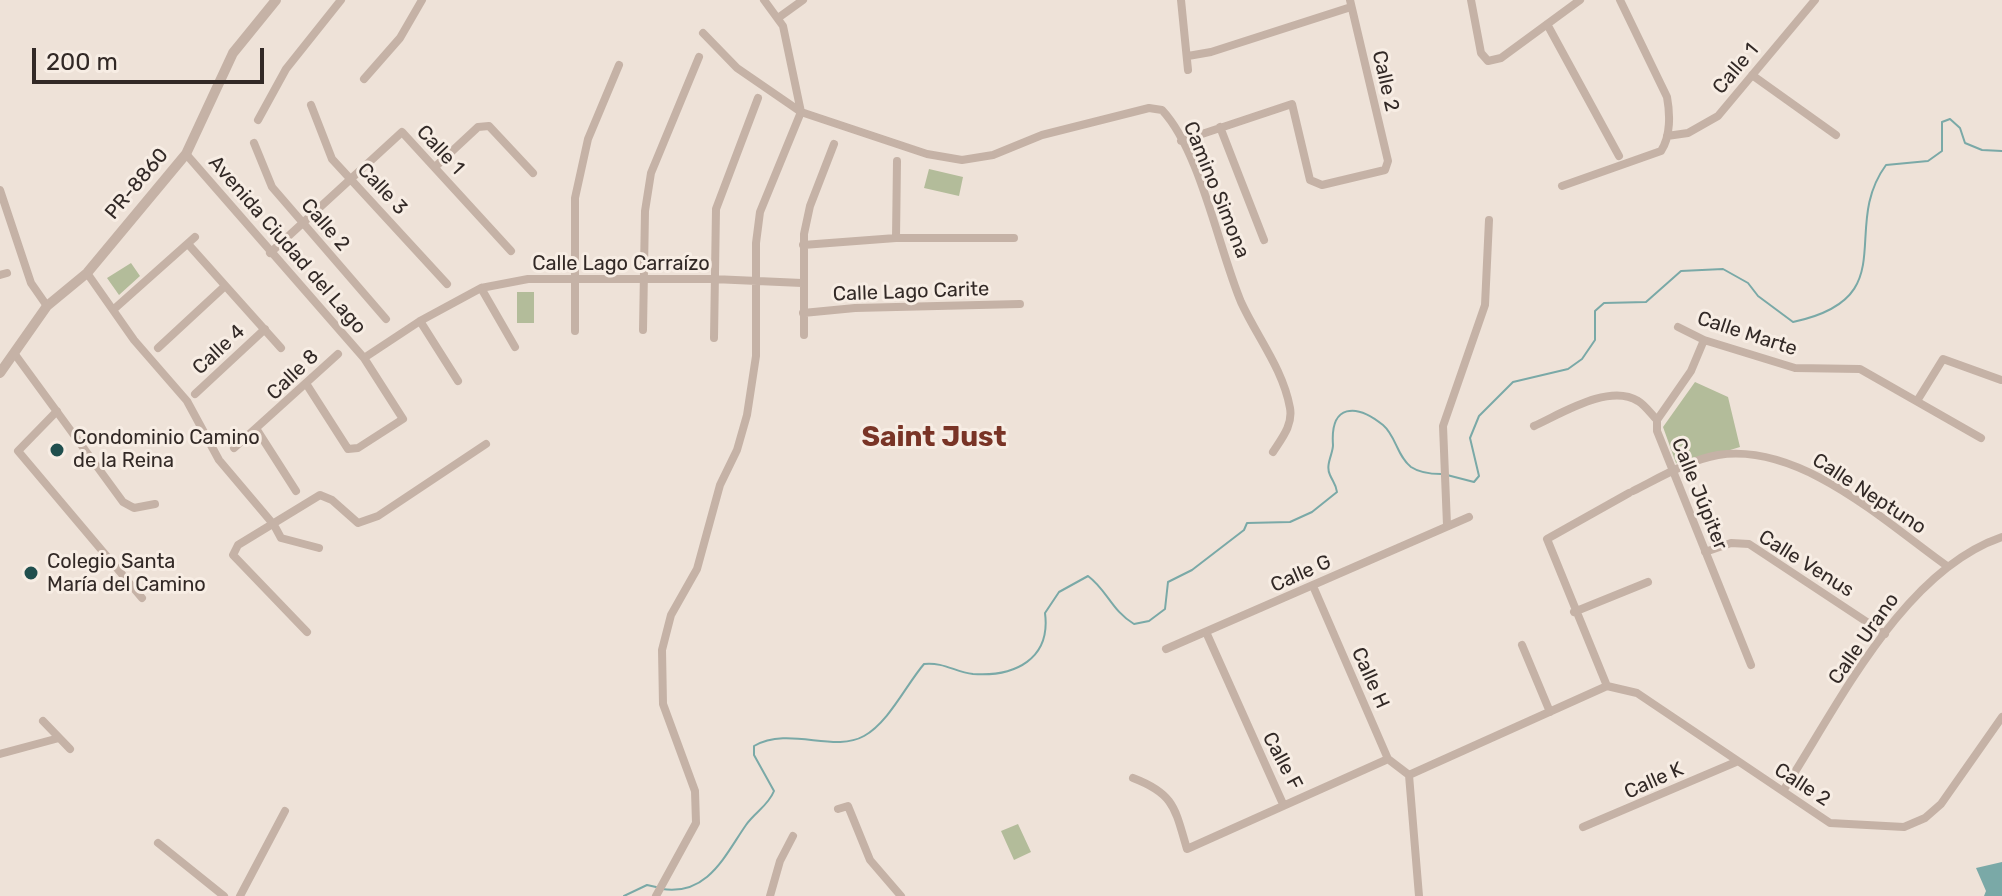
<!DOCTYPE html>
<html>
<head>
<meta charset="utf-8">
<style>
  body { margin:0 }
  #map { position:relative; width:2002px; height:896px; overflow:hidden; background:#eee2d8; font-family:Rubik,sans-serif }
  canvas { display:block }
  .scale { position:absolute; left:32px; top:48px; width:232px; height:36px; box-sizing:border-box; border:4px solid #322926; border-top:0; padding-left:10px; font-size:24px; line-height:28px; white-space:nowrap; color:#322926; -webkit-text-stroke:6px #f7ede4; paint-order:stroke }
</style>
</head>
<body>
<div id="map">
<canvas width="2002" height="896"></canvas>
<div class="scale">200 m</div>
</div>
<script>
const context = document.querySelector('canvas').getContext('2d');
context.lineJoin = 'round';
function fillPath(path, color) { context.fillStyle = color; context.fill(path, 'evenodd'); }
function strokePath(path, color, width, dash) { context.strokeStyle = color; context.lineWidth = width; context.lineCap = dash ? 'butt' : 'round'; context.setLineDash(dash || []); context.stroke(path); }
function write(font, color, halo, rows, align = 'center') {
  context.font = font + ' Rubik,sans-serif'; context.lineWidth = 6; context.setLineDash([]); context.textBaseline = 'middle'; context.strokeStyle = halo; context.fillStyle = color; for (const [text, x, y, turn = 0] of rows) {
    context.save(); context.translate(x, y); context.rotate((+turn || 0) * Math.PI / 180); context.textAlign = isNaN(turn) ? turn : align; if (halo) context.strokeText(text, 0, 0); context.fillText(text, 0, 0); context.restore();
  }
}
fillPath(new Path2D(`
  M 929,169 L 963,177 L 959,196 L 924,188 Z
  M 131,263 L 140,276 L 119,295 L 107,278 Z
  M 517,292 L 534,292 L 534,323 L 517,323 Z
  M 1695,382 L 1728,397 L 1740,447 L 1681,465 L 1676,463 L 1663,427 Z
  M 1018,824 L 1031,852 L 1014,860 L 1001,831 Z`), '#b3bc9a');
fillPath(new Path2D(`
  M 2002,862 L 2002,896 L 1984,896 L 1986,891 L 1976,868 Z`), '#7aa9a7');
strokePath(new Path2D(`
  M 1447,475 L 1474,482 L 1479,476 L 1470,438 L 1479,416 L 1513,382 L 1568,369 L 1582,359 L 1595,340 L 1595,311 L 1604,303 L 1646,302 L 1681,271 L 1723,269 L 1748,283 L 1758,296 L 1793,322 C 1905,298 1839,229 1886,165 L 1928,161 L 1942,151 L 1942,122 L 1950,119 L 1960,128 L 1965,143 L 1982,150 L 2002,151
  M 662,889 C 708,896 725,855 746,825 C 755,812 768,806 774,791 L 754,755 L 754,746 C 789,726 834,753 864,736 C 889,722 906,685 924,664 C 944,662 955,672 973,674 C 1015,677 1051,659 1045,613 L 1059,592 L 1088,576 C 1107,590 1112,611 1134,624 L 1149,621 L 1165,609 L 1168,582 L 1192,570 L 1244,530 L 1247,523 L 1290,522 L 1312,512 L 1337,492 C 1336,484 1333,482 1330,475 C 1325,465 1333,454 1333,445 C 1330,404 1356,403 1383,425 C 1396,436 1397,456 1411,467 C 1420,473 1430,474 1441,474
  M 624,896 L 647,885 L 656,887`), '#7aa9a7', 2);
strokePath(new Path2D(`
  M 1181,0 L 1188,70
  M 1471,0 L 1481,53 L 1488,61 L 1501,58 L 1580,0
  M 778,18 L 803,0
  M 1547,24 L 1619,156
  M 703,33 L 737,68 L 801,112 L 927,154 L 962,160 L 993,155 L 1042,135 L 1149,108 L 1162,110 C 1200,150 1219,250 1241,302 C 1257,337 1283,369 1290,408 C 1293,425 1282,438 1273,452
  M 1188,56 L 1211,52 L 1351,7
  M 1752,75 L 1836,135
  M 364,79 L 400,38 L 422,0
  M 311,105 L 332,159 L 447,284
  M 258,120 L 286,69 L 341,0
  M 1220,127 L 1264,240
  M 1667,136 L 1688,133 L 1718,116 L 1815,0
  M 1181,141 L 1292,104 L 1310,180 L 1322,185 L 1385,170 L 1388,161 L 1350,0
  M 254,143 L 272,187 L 386,319
  M 186,154 L 364,358 L 403,419 L 358,448 L 348,449 L 307,385
  M 435,167 L 478,127 L 489,126 L 533,173
  M 1562,186 L 1661,151 C 1671,136 1670,113 1667,97 L 1620,0
  M 0,190 L 31,283 L 47,306
  M 896,238 L 897,161
  M 188,244 L 281,348
  M 803,245 L 896,238 L 1014,238
  M 270,253 L 402,132 L 511,251
  M 87,273 L 134,340 L 187,401 L 219,460 L 274,525 L 281,538 L 319,548
  M 0,275 L 7,273
  M 481,288 L 515,347
  M 113,310 L 195,237
  M 803,313 L 855,308 L 1020,304
  M 420,321 L 458,381
  M 1678,327 L 1704,340 L 1795,368 L 1860,369 L 1981,438
  M 643,330 L 645,211 L 651,173 L 699,57
  M 575,331 L 575,198 L 588,139 L 619,65
  M 804,335 L 804,234 L 810,206 L 834,144
  M 714,338 L 716,209 L 758,98
  M 1704,340 L 1691,371 L 1657,420 L 1657,431 L 1751,665
  M 158,348 L 225,286
  M 14,353 L 123,502 L 134,508 L 155,504
  M 364,358 L 420,321 L 481,288 L 528,279 L 713,279 L 802,283
  M 195,394 L 265,329
  M 1917,401 L 1943,359 L 2001,380
  M 57,411 L 18,451 L 142,598
  M 1534,426 C 1561,414 1609,383 1638,401 C 1645,405 1651,414 1657,420
  M 257,430 L 296,491
  M 234,448 L 338,354
  M 1633,491 C 1659,478 1689,460 1718,455 C 1800,442 1885,522 1947,566
  M 1447,525 L 1443,426 L 1485,305 L 1489,220
  M 1705,552 L 1731,543 L 1749,544 L 1885,634
  M 1313,586 L 1388,759 L 1409,775
  M 1574,612 L 1648,582
  M 307,632 L 233,555 L 238,545 L 320,495 L 332,500 L 358,523 L 378,516 L 486,444
  M 1206,632 L 1283,804
  M 1522,645 L 1550,712
  M 1166,649 L 1469,517
  M 1607,686 L 1547,539 L 1629,493
  M 43,721 L 70,749
  M 0,754 L 59,738
  M 1409,775 L 1607,686 L 1637,693 L 1830,823 L 1904,827 L 1925,818 L 1941,804 L 2002,717
  M 1409,775 L 1419,896
  M 1133,778 C 1175,794 1175,809 1187,849 L 1388,759
  M 1783,791 C 1838,706 1902,571 2002,537
  M 838,809 L 848,806 L 870,860 L 901,896
  M 1583,827 L 1736,762
  M 158,843 L 224,896
  M 240,896 L 285,811
  M 656,896 L 696,823 L 695,791 L 663,704 L 662,650 L 671,615 L 697,569 L 720,485 L 737,450 L 747,415 L 756,356 L 756,243 L 760,212 L 801,112 L 783,26 L 764,0
  M 770,896 L 780,861 L 793,836`), '#c5b2a6', 8);
strokePath(new Path2D(`
  M 0,373 L 47,306 L 87,273 L 186,154 L 233,53 L 276,0`), '#c5b2a6', 10);
for (const [x, y, r, color] of [
  [57,450,8,"#204f4e"],
  [31,573,8,"#204f4e"]
]) { const dot = new Path2D(); dot.arc(x, y, r, 0, 2 * Math.PI); context.fillStyle = color; context.fill(dot); strokePath(dot, '#f7ede4', 3); }
write('20px', '#322926', '#f7ede4', [
  ["Calle 1",1736,69,-50],
  ["Calle 2",1385,81,77],
  ["Calle 1",440,150,47],
  ["PR-8860",137,184,-50],
  ["Calle 3",382,189,47],
  ["Camino Simona",1216,190,68],
  ["Calle 2",325,225,49],
  ["Avenida Ciudad del Lago",287,245,49],
  ["Calle Lago Carraízo",621,264],
  ["Calle Lago Carite",911,292,-2],
  ["Calle Marte",1747,334,18],
  ["Calle 4",219,350,-43],
  ["Calle 8",293,375,-44],
  ["Calle Júpiter",1699,494,68],
  ["Calle Neptuno",1869,494,33],
  ["Calle Venus",1806,564,32],
  ["Calle G",1301,574,-24],
  ["Calle Urano",1864,639,-55],
  ["Calle H",1370,678,66],
  ["Calle F",1282,761,62],
  ["Calle K",1654,781,-24],
  ["Calle 2",1802,785,33]
]);
write('20px', '#322926', '#f7ede4', [
  ["Condominio Camino",73,438],
  ["de la Reina",73,461],
  ["Colegio Santa",47,562],
  ["María del Camino",47,585]
], 'left');
write('bold 28px', '#793426', '#f7ede4', [
  ["Saint Just",934,438]
]);
</script>
</body>
</html>
